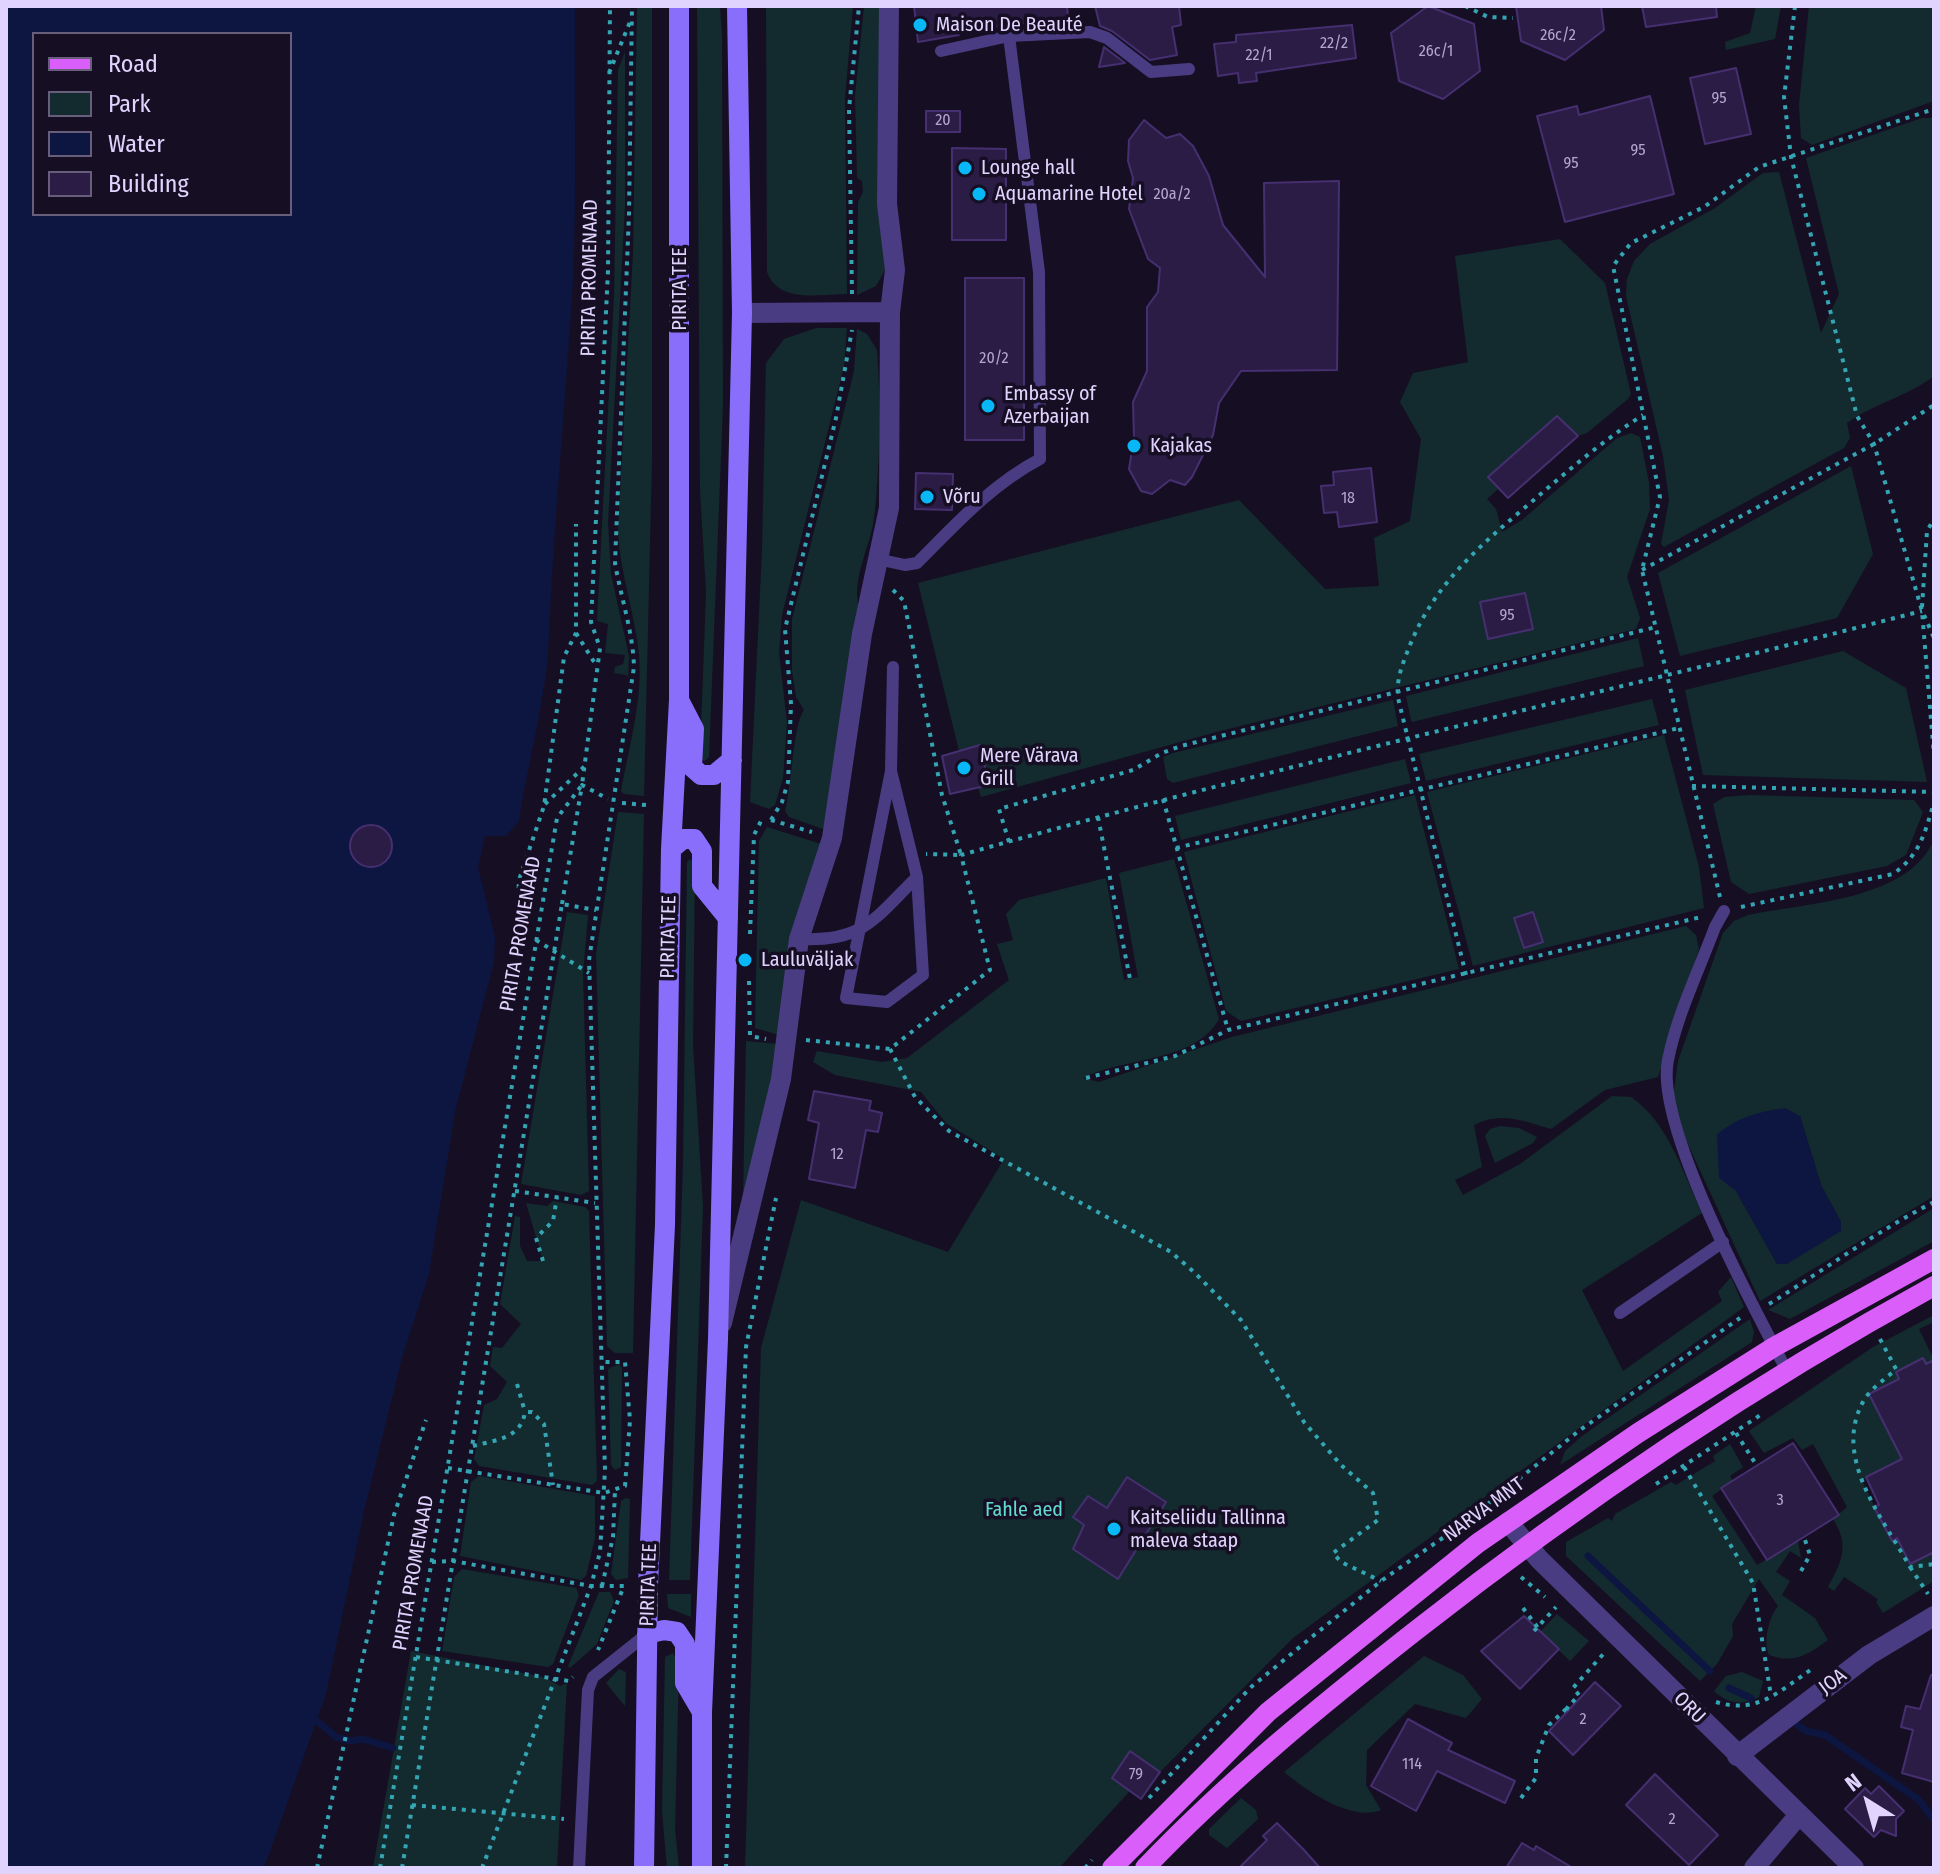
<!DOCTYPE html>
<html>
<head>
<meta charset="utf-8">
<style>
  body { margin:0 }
  #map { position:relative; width:1940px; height:1874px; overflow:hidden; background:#160f24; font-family:"Fira Sans Condensed",sans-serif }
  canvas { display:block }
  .frame { position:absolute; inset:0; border:8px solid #e0d4fe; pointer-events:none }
  .legend { position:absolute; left:32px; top:32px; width:260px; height:184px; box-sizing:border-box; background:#160f24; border:2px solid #675e7b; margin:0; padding:10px 14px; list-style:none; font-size:24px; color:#e0d4fe }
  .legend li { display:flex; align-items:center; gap:16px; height:40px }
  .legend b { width:40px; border:2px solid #675e7b }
  .north { position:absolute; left:1828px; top:1762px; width:80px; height:80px; -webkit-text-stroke:6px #160f24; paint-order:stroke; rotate:323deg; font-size:22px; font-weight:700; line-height:32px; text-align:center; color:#e0d4fe }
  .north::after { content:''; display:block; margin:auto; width:28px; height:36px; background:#e0d4fe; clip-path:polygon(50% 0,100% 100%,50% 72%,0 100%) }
</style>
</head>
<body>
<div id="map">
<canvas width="1940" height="1874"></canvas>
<div class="frame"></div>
<ul class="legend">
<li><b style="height:10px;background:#da5ffa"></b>Road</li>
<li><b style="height:22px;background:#132b2e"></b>Park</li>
<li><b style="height:22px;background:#0c1641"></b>Water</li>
<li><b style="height:22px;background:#2b1c45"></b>Building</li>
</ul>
<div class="north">N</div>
</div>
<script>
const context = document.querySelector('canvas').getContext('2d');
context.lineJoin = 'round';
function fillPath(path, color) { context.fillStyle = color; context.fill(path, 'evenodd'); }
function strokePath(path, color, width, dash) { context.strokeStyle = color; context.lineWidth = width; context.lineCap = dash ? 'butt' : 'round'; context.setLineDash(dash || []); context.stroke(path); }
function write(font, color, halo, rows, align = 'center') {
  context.font = font + ' "Fira Sans Condensed",sans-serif'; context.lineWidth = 7; context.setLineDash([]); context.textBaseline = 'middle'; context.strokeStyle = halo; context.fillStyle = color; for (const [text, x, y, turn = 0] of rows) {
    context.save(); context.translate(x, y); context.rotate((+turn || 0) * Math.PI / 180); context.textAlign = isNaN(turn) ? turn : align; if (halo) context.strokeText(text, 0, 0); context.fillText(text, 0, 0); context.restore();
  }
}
fillPath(new Path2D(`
  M 637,6 L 652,6 L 652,458 L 644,796 L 624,794 L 621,791 C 629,747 643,699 639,655 C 635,613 620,574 618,532 L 633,253 Z
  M 697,6 L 720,6 L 722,36 L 723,406 L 709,757 L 705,761 L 700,758 L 706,592 L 700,490 Z
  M 766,6 L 853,6 L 845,98 L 847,294 C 819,294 779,304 767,272 Z
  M 864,6 L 879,6 L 885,270 L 876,286 L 857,295 L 858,202 L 863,192 L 862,181 L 857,178 L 855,96 Z
  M 1756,6 L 1781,6 L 1775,39 L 1726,50 L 1725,42 L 1750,33 Z
  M 1809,6 L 1934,6 L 1934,101 L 1812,145 L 1801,138 L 1799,105 Z
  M 625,52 L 625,206 L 608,523 L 611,574 L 629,656 L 628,679 L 627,675 L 614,673 L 615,667 L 623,664 L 625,655 L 605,653 L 608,624 L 597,621 L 614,296 L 618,70 Z
  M 1922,118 L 1934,118 L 1934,376 C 1906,397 1875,403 1847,423 L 1850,438 L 1844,448 L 1664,547 L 1661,544 L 1669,500 L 1663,456 L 1626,296 L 1627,279 L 1634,261 L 1650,244 L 1715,208 L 1763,173 L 1779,172 L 1821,333 L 1839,294 L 1806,158 Z
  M 1560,239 L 1605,283 L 1631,394 L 1628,399 L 1587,433 L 1578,436 L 1557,416 L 1488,477 L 1498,489 L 1487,499 L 1496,509 L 1502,532 L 1522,520 L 1617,438 L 1631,433 L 1640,437 L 1649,483 L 1650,509 L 1627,577 L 1640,618 L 1636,629 L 1220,731 L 981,797 L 978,787 L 989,784 L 980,745 L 959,751 L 918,583 L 1239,500 L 1325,589 L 1379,586 L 1374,538 L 1410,521 L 1421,439 L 1400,402 L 1413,373 L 1468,362 L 1455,256 Z
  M 816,328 L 847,328 L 844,366 L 782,615 L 779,653 L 787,723 L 783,778 L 775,805 L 769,809 L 750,802 L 762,551 L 766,363 L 784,339 Z
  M 857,329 L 867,334 L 877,350 C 881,404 880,464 874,518 C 870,548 851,579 859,608 L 826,830 L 789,817 L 785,811 C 792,786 793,724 804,710 L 796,697 L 792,670 L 792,619 L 854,371 Z
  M 1851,466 L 1873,554 L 1837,618 L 1680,656 L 1658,573 Z
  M 1638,638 L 1644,666 L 1412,722 L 1411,720 L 1406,696 Z
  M 1843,651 L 1906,688 L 1927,782 L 1703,775 L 1685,690 Z
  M 1652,699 L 1659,725 L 1426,781 L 1419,754 Z
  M 1393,700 L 1398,726 L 1173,783 L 1167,779 L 1163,757 L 1173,753 Z
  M 1664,735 L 1699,867 L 1704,908 L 1473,966 L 1427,792 ZM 1533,912 L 1542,942 L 1524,947 L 1515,919 Z
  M 1405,759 L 1411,783 L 1181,840 L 1175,816 Z
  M 1415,795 L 1459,969 L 1241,1021 L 1226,1011 L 1184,852 Z
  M 1750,795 L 1914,800 L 1923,812 L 1906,855 L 1887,866 L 1749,894 L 1731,882 L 1713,804 L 1724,797 Z
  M 618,812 L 644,814 L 633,1353 L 615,1353 L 607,1346 L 596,954 Z
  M 767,827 L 821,844 L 779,1035 L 755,1028 L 759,841 Z
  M 1934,839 L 1934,1196 L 1760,1301 L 1681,1129 L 1673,1099 L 1678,1061 L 1723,933 L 1734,921 L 1748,915 C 1806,903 1910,900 1934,839 ZM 1800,1116 L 1821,1185 L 1841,1222 L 1777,1264 L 1736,1191 Z
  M 690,859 L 695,864 L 693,1045 L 703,1207 L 690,1580 L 669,1580 L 683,1164 L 687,862 Z
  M 1174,859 L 1219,1019 C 1195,1063 1123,1057 1083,1078 L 1099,1082 L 1232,1037 L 1686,926 L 1696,935 L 1699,949 L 1658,1077 L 1605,1090 L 1551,1129 C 1523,1121 1502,1111 1474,1125 L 1482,1167 L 1455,1180 L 1463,1195 L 1520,1164 L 1612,1096 L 1631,1097 C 1668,1122 1683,1173 1702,1213 L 1582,1290 L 1623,1371 L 1722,1301 L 1718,1292 L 1731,1277 L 1744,1307 L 1293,1638 L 1160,1772 L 1152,1767 L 1059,1868 L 745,1868 L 761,1348 L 801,1200 L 948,1252 L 1004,1159 L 946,1123 L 921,1092 L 835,1075 L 813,1062 L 817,1051 L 882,1062 L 907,1058 L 1009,980 L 997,944 L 1013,940 L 1006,914 L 1019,900 L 1106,878 L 1124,980 L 1138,977 L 1119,873 Z
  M 567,912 L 588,915 L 583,974 L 589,1191 L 581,1195 L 521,1184 Z
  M 746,1041 L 778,1044 L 772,1091 L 743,1202 Z
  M 1500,1126 L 1519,1128 L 1537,1137 L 1533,1143 L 1495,1163 L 1485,1136 L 1490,1129 Z
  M 553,1201 L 585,1207 L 589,1211 L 597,1481 L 592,1485 L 479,1466 L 474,1459 L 484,1405 L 497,1399 L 507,1382 L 490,1366 L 493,1347 L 502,1348 L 521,1324 L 500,1304 L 515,1216 L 520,1217 L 520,1246 L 527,1261 L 543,1261 L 526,1203 L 547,1206 Z
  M 1934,1208 L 1934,1241 L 1790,1319 L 1768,1310 Z
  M 1934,1315 L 1934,1322 L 1919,1329 L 1934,1360 L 1926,1364 L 1923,1358 L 1897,1371 L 1899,1379 L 1869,1394 L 1888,1432 L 1917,1452 L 1862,1480 L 1891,1541 L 1897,1538 L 1910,1564 L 1934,1552 L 1934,1581 L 1883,1613 L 1876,1602 L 1878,1599 L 1844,1577 L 1834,1591 L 1828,1587 C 1842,1561 1850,1546 1833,1519 L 1847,1507 L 1813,1444 L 1802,1450 L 1793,1438 L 1764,1453 L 1749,1431 L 1873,1347 Z
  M 1750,1319 L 1754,1332 L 1752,1342 L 1560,1465 L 1565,1451 L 1582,1436 Z
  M 619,1364 L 622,1368 L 621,1467 L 615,1470 L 611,1465 L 608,1369 Z
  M 1730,1444 L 1743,1467 L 1730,1476 L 1733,1481 L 1712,1496 L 1757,1565 L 1798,1541 L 1801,1558 L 1790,1551 L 1776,1572 L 1790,1581 L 1782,1595 L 1815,1618 L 1828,1640 C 1807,1655 1795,1664 1769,1655 C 1763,1641 1769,1617 1778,1606 L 1759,1579 L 1732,1624 L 1733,1636 L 1717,1664 L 1700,1681 L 1566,1556 L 1566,1542 L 1608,1518 L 1612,1521 L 1615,1514 L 1671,1482 L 1676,1485 L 1715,1461 L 1713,1456 Z
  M 479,1476 L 595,1496 L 595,1538 L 586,1576 L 581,1580 L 460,1556 L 471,1482 Z
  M 626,1498 L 630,1499 L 628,1578 L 616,1580 L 611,1574 L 621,1501 Z
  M 462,1569 L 576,1588 L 579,1595 L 553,1664 L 548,1667 L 442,1651 L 454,1577 Z
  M 599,1592 L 610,1592 L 614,1601 L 597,1644 L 570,1668 L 568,1666 Z
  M 667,1594 L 691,1594 L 691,1617 L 668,1608 Z
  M 1557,1614 L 1589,1641 L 1570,1661 L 1540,1632 Z
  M 411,1651 L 543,1677 L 560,1686 L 567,1683 L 557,1868 L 373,1868 Z
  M 673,1653 L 679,1665 L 675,1829 L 679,1868 L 667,1868 L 662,1811 L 665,1657 Z
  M 1424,1656 L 1463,1675 L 1482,1699 L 1466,1718 L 1415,1704 L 1367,1750 L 1366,1785 L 1381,1810 C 1351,1822 1307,1791 1284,1772 Z
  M 619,1669 L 626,1672 L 625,1706 L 606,1683 Z
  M 1742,1672 L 1763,1681 L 1759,1697 C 1742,1706 1728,1704 1714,1691 L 1726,1676 Z
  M 1241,1798 L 1256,1810 L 1258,1819 L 1227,1848 L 1209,1835 L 1209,1829 Z`), '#132b2e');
fillPath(new Path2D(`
  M 6,6 L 575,6 C 574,97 577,188 573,279 C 566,398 554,517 549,635 C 547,697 528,760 519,821 L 506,836 L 485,836 L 478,867 L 495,937 L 494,962 L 455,1112 L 429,1274 L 402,1358 L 364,1511 L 326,1694 L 264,1868 L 6,1868 ZM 34,34 L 290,34 L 290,214 L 34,214 Z
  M 1785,1108 L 1800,1116 L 1821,1185 L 1841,1222 L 1841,1231 L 1787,1264 L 1777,1264 L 1736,1191 L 1719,1178 L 1717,1134 C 1739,1117 1757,1112 1785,1108 Z`), '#0c1641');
strokePath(new Path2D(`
  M 1588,1556 L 1710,1671
  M 1729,1688 L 1751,1698
  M 1791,1720 L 1806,1731 L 1825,1735 L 1919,1800 L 1934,1820
  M 317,1721 L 336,1737 L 351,1741 L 363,1739 L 393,1748`), '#0c1641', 7);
const building = new Path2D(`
  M 914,6 L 1067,6 L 1068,18 L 957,31 L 959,35 L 918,42 Z
  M 1095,6 L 1179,6 L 1181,25 L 1172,27 L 1177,55 L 1150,60 L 1112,31 L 1100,26 Z
  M 1428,6 L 1474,24 L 1480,71 L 1443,99 L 1399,81 L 1391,33 Z
  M 1516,6 L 1601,6 L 1604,30 L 1565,60 L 1521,41 Z
  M 1642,6 L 1716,6 L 1717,17 L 1646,27 Z
  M 1352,25 L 1356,58 L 1256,73 L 1257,81 L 1239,83 L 1238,73 L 1218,76 L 1214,44 L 1236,42 L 1236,35 Z
  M 1104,47 L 1125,63 L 1099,67 Z
  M 1736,68 L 1751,134 L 1705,144 L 1690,78 Z
  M 1650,96 L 1674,194 L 1565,222 L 1537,116 L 1577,106 L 1579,115 Z
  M 926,111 L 960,111 L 960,132 L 926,132 Z
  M 1144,120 L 1166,138 L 1180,134 L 1193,146 L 1209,176 L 1223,225 L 1265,277 L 1264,183 L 1339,181 L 1337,370 L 1241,371 L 1219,403 L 1213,435 L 1192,477 L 1185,485 L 1170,480 L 1152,494 L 1141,491 L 1129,469 L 1134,438 L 1133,402 L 1147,371 L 1147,307 L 1158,292 L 1160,268 L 1148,259 L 1129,209 L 1133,178 L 1128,161 L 1129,140 Z
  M 952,148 L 1006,149 L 1006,240 L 952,240 Z
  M 965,278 L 1024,278 L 1024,440 L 965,440 Z
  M 1557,416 L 1578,436 L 1508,498 L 1488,477 Z
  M 1371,468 L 1377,522 L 1339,527 L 1337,512 L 1324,513 L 1321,486 L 1334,485 L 1333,472 Z
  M 916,473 L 953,474 L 952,510 L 915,509 Z
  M 1525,593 L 1533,629 L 1488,639 L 1480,602 Z
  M 980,745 L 989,785 L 950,794 L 942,756 Z
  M350 846a21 21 0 1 1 42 0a21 21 0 1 1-42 0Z
  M 1533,912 L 1543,942 L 1524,948 L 1514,918 Z
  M 814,1091 L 871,1101 L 869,1110 L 882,1113 L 878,1132 L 866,1130 L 855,1188 L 809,1179 L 819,1123 L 808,1120 Z
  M 1923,1358 L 1926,1364 L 1934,1360 L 1934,1552 L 1910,1564 L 1897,1538 L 1892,1541 L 1874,1507 L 1879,1505 L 1866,1477 L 1902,1459 L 1869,1394 L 1899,1379 L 1896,1372 Z
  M 1793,1443 L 1839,1515 L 1767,1560 L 1721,1488 Z
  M 1127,1477 L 1166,1502 L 1118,1579 L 1073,1549 L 1084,1525 L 1073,1517 L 1088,1496 L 1107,1508 Z
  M 1524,1616 L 1559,1649 L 1520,1689 L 1481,1651 Z
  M 1931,1675 L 1934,1676 L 1934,1782 L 1902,1773 L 1913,1730 L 1901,1727 L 1906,1706 L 1920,1709 Z
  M 1595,1682 L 1621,1706 L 1573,1755 L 1549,1731 Z
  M 1408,1719 L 1452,1743 L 1448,1750 L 1515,1781 L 1505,1803 L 1437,1771 L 1416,1811 L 1371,1786 Z
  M 1130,1751 L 1160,1772 L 1141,1799 L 1112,1778 Z
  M 1655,1774 L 1718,1835 L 1689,1865 L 1626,1805 Z
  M 1879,1786 L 1904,1811 L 1896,1819 L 1896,1836 L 1881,1830 L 1874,1837 L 1845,1809 L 1865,1788 L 1871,1794 Z
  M 1277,1823 L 1304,1850 L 1320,1868 L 1239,1868 L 1267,1840 L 1263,1836 Z
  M 1522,1843 L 1534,1850 L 1536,1846 L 1573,1868 L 1506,1868 Z`);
fillPath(building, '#2b1c45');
strokePath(building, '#462f70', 2);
strokePath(new Path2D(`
  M 1465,6 L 1488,17 L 1513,18
  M 1795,6 L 1784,97 L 1791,157 L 1857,416 L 1874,444 L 1922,611 L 1934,756
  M 609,73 L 630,22
  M 852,294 L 849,109 L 859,6
  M 1642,570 L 1874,444 L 1934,405
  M 893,590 L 904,601 L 942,795 L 961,855 L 926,854
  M 1922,607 L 1927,531 L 1934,519
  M 1924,615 L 1934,638
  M 576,633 L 596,665
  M 1692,786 L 1934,792
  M 1163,799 L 1228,1030
  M 622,803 L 646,805
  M 545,804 L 585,766
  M 1098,817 L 1130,979
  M 771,820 L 782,802 L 788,782 L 791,704 L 785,629 L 836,418 L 852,330
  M 771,820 L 812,832
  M 1009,842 L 999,809 L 1133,770 L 1162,753 L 1181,746 L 1656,627
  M 1176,848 L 1679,728
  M 1720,897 L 1642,570 L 1660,497 L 1613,266 L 1631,243 L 1704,207 L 1759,167 L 1934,109
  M 562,904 L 582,785 L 608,799
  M 1741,907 L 1893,874 C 1920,855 1925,833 1934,802
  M 750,934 L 754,835 L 763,817
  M 536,940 L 589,973
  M 515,958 L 519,880 L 544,806 L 564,657 L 576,633 L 576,524
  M 1466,975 L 1398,698 C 1396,678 1403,663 1410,645 C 1434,586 1475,550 1522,510 C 1562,476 1599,443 1643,415
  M 749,981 L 750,1036 L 766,1039
  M 806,1040 L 890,1049 L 990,970 L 961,855 C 1279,765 1602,694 1922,611
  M 890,1049 L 915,1097 L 949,1131 L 1171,1252 L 1195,1273 L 1241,1320 L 1304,1422 L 1341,1465 L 1373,1493 L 1378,1520 L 1333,1553 L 1341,1562 L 1381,1581
  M 1086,1078 L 1175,1056 L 1228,1030 L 1701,917
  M 515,1191 L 595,1203
  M 543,1261 L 536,1238 L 553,1221 L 557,1197
  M 1769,1304 C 1824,1270 1877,1231 1934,1202
  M 1880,1339 L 1896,1369 C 1886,1379 1872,1387 1864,1400 C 1831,1457 1883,1518 1910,1567 L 1934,1564
  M 517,1384 L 525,1412
  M 1736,1433 L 1757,1466
  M 473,1446 C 495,1440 521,1439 525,1412 L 532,1412 L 544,1424 L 553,1485
  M 1684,1467 L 1753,1583 L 1771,1696
  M 448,1468 L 604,1493 L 625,1486 L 630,1420 L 625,1362 L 601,1362
  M 1656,1484 L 1762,1414
  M 432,1562 L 453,1561 L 591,1586 L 624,1586 L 598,1650
  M 1910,1567 L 1928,1594
  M 1801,1571 L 1810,1555 L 1804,1537
  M 1521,1577 L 1545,1597
  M 602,1586 L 613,1537 L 615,1490
  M 1523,1608 L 1538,1628
  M 1534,1631 L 1556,1607
  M 416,1657 L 569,1681 L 573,1677
  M 1716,1702 C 1759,1715 1780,1690 1815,1667
  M 1569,1709 L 1567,1708 L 1579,1695 L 1573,1688 L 1606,1651
  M 1149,1798 L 1250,1688 L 1313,1636 L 1381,1581 L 1464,1523 L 1580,1430 L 1740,1318
  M 1521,1798 L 1536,1778 L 1536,1758 L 1549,1725 L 1567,1708
  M 412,1805 L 564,1819
  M 317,1868 L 394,1515 L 426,1420
  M 380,1868 L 557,818 L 582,785 L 600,648 L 591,622 L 608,271 L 610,6
  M 402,1868 L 562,904 L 596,910
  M 482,1868 L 591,1586 L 600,1552 L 605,1470 L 589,960 L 634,667 C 633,632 621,598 615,563 L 629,213 L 632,6
  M 726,1868 L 746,1347 L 776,1198
  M 1085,1868 L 1092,1860`), '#33a5b3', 4, [4, 6]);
strokePath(new Path2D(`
  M 1009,36 L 1090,32 L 1107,38 L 1151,72 L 1189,69
  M 877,559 L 905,565 L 917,563 C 956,524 991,485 1040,459 L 1039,272 L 1009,36 L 941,51
  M 891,771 L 893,667
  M 1724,911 L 1715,927 C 1699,970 1677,1015 1668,1060 C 1654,1125 1754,1308 1787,1371
  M 799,939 C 864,942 874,919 917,877 L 923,975 L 887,1002 L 846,998 L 891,771 L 917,877
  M 1620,1313 L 1723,1242
  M 579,1868 L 588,1690 L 593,1677 L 647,1634`), '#4a3c82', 12);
strokePath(new Path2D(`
  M 742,313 L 890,312
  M 722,1323 L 781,1079 L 799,939 L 832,838 L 862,634 L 889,508 L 890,312 L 895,270 L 887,204 L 889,6
  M 1508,1522 L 1539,1559 L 1854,1868
  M 1737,1756 L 1869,1655 L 1934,1616
  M 1754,1868 L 1798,1816`), '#4a3c82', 20);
strokePath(new Path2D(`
  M 679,700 L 694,729 L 692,767 L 701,775 L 714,775 L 732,760
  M 671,849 L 683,839 L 694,839 L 702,851 L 702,886 L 728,918
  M 647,1634 L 664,1630 L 677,1632 L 685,1644 L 685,1683 L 702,1712
  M 644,1868 L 648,1585 L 665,1225 L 671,849 L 679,700 L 679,6
  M 702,1868 L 702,1712 L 718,1339 L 742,313 L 737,6`), '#896efb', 20);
strokePath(new Path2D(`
  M 1112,1868 L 1268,1712 L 1478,1543 L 1638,1433 L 1774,1347 L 1934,1259
  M 1145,1868 C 1228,1781 1320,1706 1414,1632 C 1578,1503 1751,1386 1934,1286`), '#da5ffa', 20);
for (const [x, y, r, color] of [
  [920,25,8,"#08b7f6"],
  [965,168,8,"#08b7f6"],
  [979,194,8,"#08b7f6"],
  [988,406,8,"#08b7f6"],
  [1134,446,8,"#08b7f6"],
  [927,497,8,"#08b7f6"],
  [964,768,8,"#08b7f6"],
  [745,960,8,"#08b7f6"],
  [1114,1529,8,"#08b7f6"]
]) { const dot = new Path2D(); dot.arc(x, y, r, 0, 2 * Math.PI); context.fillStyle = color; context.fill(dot); strokePath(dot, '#160f24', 3); }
write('16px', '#b3a6d0', null, [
  ["26c/2",1558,36],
  ["22/2",1334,44],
  ["26c/1",1436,52],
  ["22/1",1259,56],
  ["95",1719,99],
  ["20",943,121],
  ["95",1638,151],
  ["95",1571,164],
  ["20a/2",1172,195],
  ["20/2",994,359],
  ["18",1348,499],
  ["95",1507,616],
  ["12",837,1155],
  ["3",1780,1501],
  ["2",1583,1720],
  ["114",1412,1765],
  ["79",1136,1775],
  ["2",1672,1820]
]);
write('20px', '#e0d4fe', '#160f24', [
  ["Maison De Beauté",936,25],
  ["Lounge hall",981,168],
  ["Aquamarine Hotel",995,194],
  ["Embassy of",1004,394],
  ["Azerbaijan",1004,417],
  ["Kajakas",1150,446],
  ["Võru",943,497],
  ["Mere Värava",980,756],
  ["Grill",980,779],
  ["Lauluväljak",761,960],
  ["Kaitseliidu Tallinna",1130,1518],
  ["maleva staap",1130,1541]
], 'left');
write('20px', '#e0d4fe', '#160f24', [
  ["PIRITA PROMENAAD",590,278,-89],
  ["PIRITA TEE",680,289,-90],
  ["PIRITA PROMENAAD",521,934,-80],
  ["PIRITA TEE",669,937,-89],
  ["NARVA MNT",1484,1510,-36],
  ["PIRITA PROMENAAD",414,1573,-80],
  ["PIRITA TEE",649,1585,-88],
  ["JOA",1833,1682,-37],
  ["ORU",1689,1708,45]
]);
write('20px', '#62dcd2', '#160f24', [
  ["Fahle aed",1024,1510]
]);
</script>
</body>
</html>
